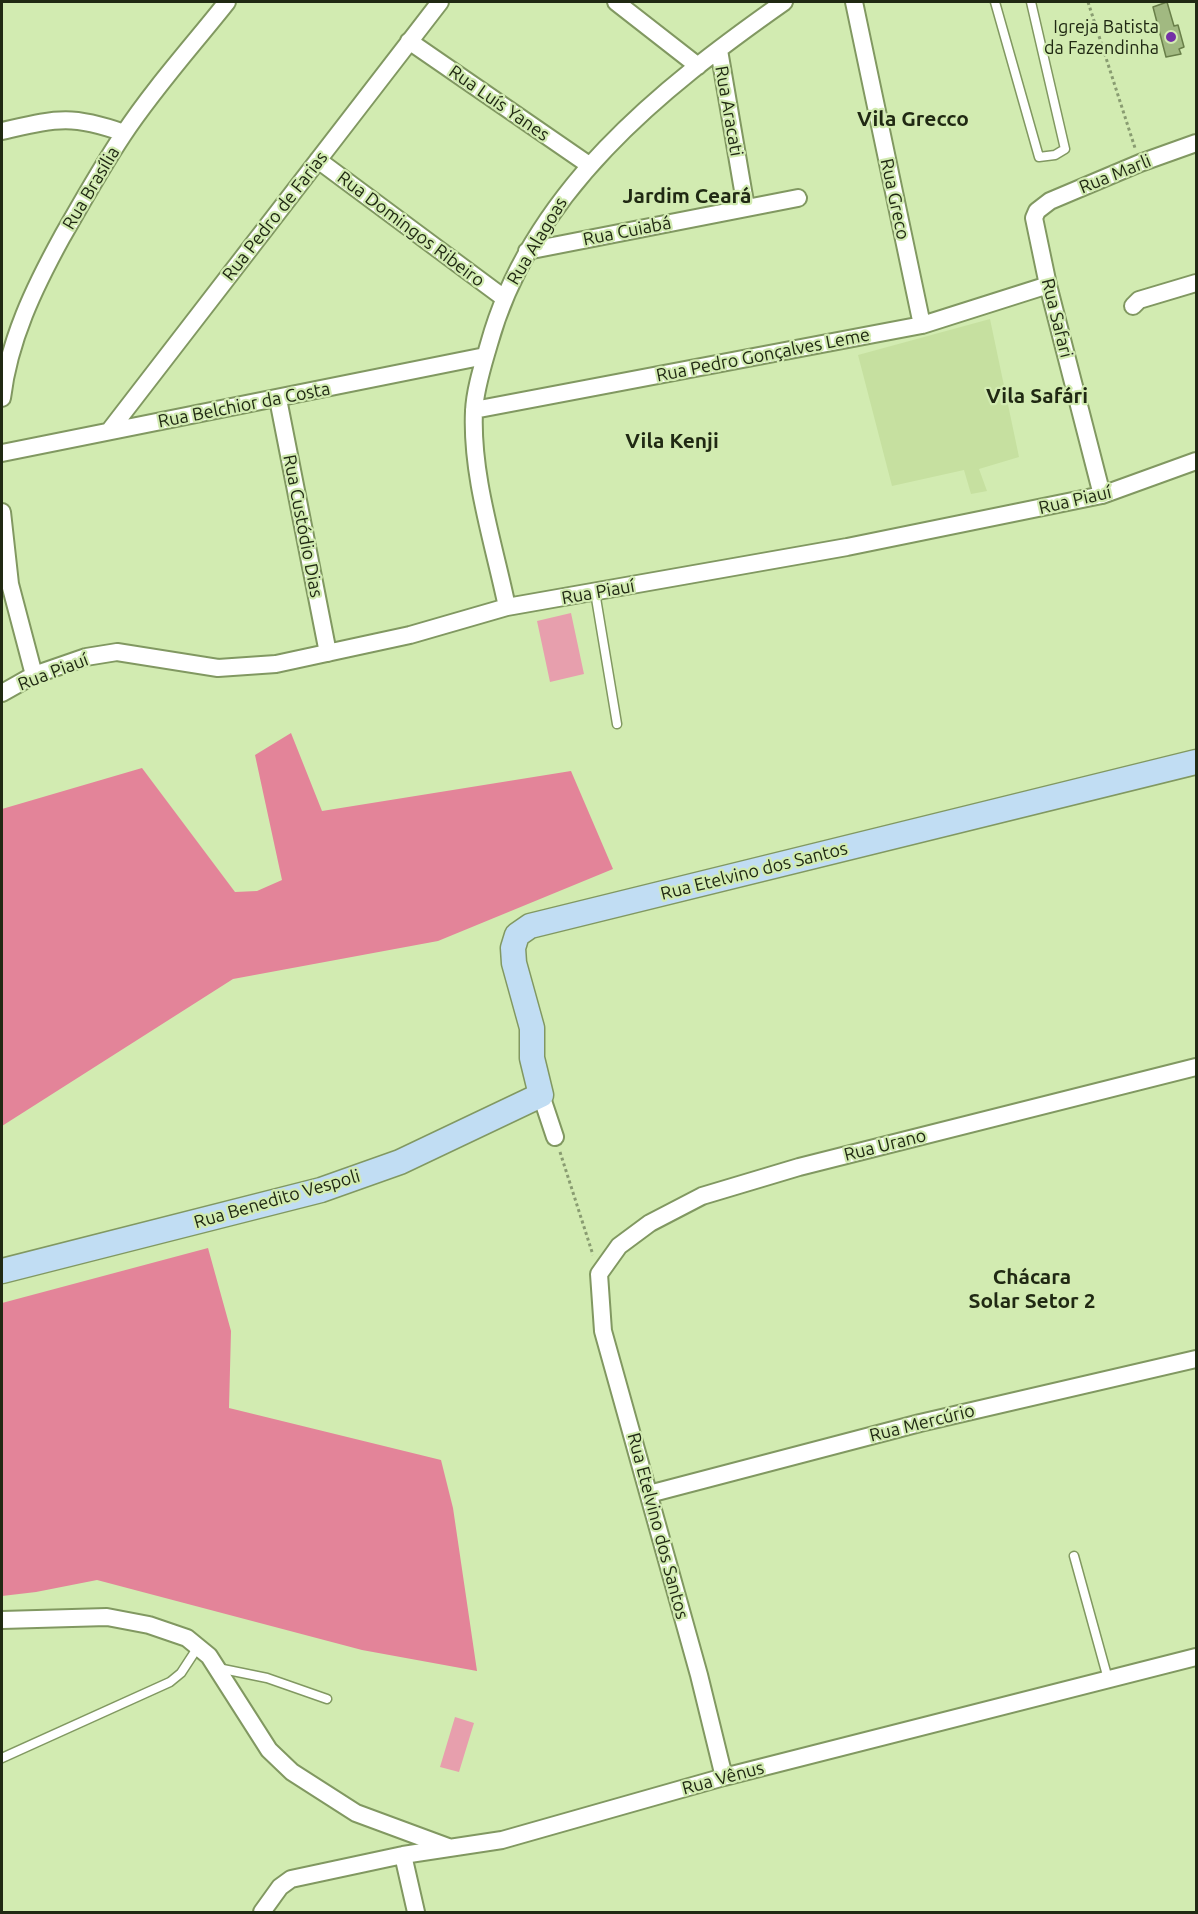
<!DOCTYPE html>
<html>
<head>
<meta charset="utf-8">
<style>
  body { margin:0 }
  #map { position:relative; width:1198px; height:1914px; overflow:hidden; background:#d2ebb1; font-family:Ubuntu,sans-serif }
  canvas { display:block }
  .frame { position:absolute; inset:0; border:3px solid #202913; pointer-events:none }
</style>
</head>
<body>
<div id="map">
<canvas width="1198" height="1914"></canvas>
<div class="frame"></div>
</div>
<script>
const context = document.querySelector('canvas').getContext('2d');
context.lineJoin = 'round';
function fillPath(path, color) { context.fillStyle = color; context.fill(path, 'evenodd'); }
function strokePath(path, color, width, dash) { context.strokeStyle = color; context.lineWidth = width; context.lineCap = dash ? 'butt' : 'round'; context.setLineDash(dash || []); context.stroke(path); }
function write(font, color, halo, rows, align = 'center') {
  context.font = font + ' Ubuntu,sans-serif'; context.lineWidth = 4.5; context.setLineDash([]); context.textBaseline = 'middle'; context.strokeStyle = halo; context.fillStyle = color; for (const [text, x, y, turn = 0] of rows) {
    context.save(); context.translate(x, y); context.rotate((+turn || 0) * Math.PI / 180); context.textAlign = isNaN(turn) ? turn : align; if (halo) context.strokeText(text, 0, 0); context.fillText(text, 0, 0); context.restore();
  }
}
fillPath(new Path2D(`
  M 990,319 L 1019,457 L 979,469 L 987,491 L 971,494 L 964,470 L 892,486 L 858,355 Z`), '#c6e0a0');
fillPath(new Path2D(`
  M 571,613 L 584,674 L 550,682 L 537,621 Z
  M 455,1717 L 474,1723 L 459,1772 L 440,1767 Z`), '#e79fad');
fillPath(new Path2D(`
  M 291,733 L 322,811 L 571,771 L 613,869 L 438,941 L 233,979 L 2,1126 L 2,809 L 142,768 L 235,892 L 257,891 L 282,880 L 255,755 Z
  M 208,1248 L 231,1331 L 229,1408 L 441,1460 L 453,1508 L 477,1671 L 362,1650 L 97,1580 L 36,1592 L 2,1596 L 2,1303 Z`), '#e38499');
const building = new Path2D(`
  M 1167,2 L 1174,26 L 1178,25 L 1184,47 L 1179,49 L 1181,54 L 1166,57 L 1153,7 Z`);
fillPath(building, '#a1b981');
strokePath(building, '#697f49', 1.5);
const lane = new Path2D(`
  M 995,2 L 1039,157 L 1055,155 L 1065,149 L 1031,2
  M 595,592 L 617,724
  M 1074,1556 L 1108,1679
  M 218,1668 L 267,1678 L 327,1699
  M 2,1758 L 170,1682 L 181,1673 L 198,1647`);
const street = new Path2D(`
  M 616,2 L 698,66
  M 854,2 L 922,325
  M 409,41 L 589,165
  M 719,50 L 746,208
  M 2,131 C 56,119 70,114 124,133
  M 318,160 L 504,298
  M 527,251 L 798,198
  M 1133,306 L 1139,300 L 1196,283
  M 2,398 C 9,340 34,288 62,237 C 82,202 101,168 123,135 C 154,88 193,45 227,2
  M 278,399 L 328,653
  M 474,410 L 922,325 L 1048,285
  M 110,430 L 440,2
  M 2,453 L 485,356
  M 1102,495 L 1048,285 L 1034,218 L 1037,211 L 1050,201 L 1140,163 L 1196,143
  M 2,512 L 10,584 L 34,675
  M 507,607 C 494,544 471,476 474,411 C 475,389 483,365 489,344 C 531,192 660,89 784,2
  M 2,693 L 34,675 L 86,657 L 117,652 L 218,668 L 276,664 L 410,635 L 507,607 L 847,547 L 1102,495 L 1196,461
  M 541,1095 L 555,1137
  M 649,1494 L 920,1423 L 1196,1359
  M 2,1620 L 107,1617 L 149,1625 L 187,1638 L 209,1656 L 269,1750 L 292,1772 L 356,1813 L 448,1847
  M 724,1777 L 699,1675 L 603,1331 L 599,1274 L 619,1246 L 650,1223 L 702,1196 L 799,1167 L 1196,1067
  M 403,1855 L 416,1912
  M 262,1912 L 280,1887 L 291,1879 L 403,1855 L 502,1840 L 724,1777 L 1196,1657`);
const secondary = new Path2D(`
  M 2,1271 L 321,1190 L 400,1162 L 541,1095 L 532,1058 L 532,1028 L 514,963 L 513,948 L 517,935 L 530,926 L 1196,762`);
strokePath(lane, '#819861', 11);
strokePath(street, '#819861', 20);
strokePath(secondary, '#819861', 27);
strokePath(new Path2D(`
  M 1088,2 L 1135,148
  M 560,1152 L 593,1255`), '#899c71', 3, [3, 3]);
strokePath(lane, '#fff', 8);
strokePath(street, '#fff', 16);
strokePath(secondary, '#c1ddf3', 24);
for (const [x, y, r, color] of [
  [1171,37,6,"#7431a6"]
]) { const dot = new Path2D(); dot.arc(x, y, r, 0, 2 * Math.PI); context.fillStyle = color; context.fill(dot); strokePath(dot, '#d2ebb1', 2); }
write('18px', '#202913', '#d2ebb1', [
  ["Igreja Batista",1159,27],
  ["da Fazendinha",1159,48]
], 'right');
write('18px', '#202913', '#d2ebb1', [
  ["Rua Luís Yanes",499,103,35],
  ["Rua Aracati",729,111,80],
  ["Rua Marli",1115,174,-22],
  ["Rua Brasília",91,188,-59],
  ["Rua Greco",895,199,78],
  ["Rua Pedro de Farias",275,216,-52],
  ["Rua Domingos Ribeiro",411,229,37],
  ["Rua Cuiabá",627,231,-11],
  ["Rua Alagoas",537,241,-59],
  ["Rua Safari",1057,318,76],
  ["Rua Pedro Gonçalves Leme",763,355,-11],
  ["Rua Belchior da Costa",244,405,-11],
  ["Rua Piauí",1075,500,-13],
  ["Rua Custódio Dias",303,526,79],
  ["Rua Piauí",598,592,-10],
  ["Rua Piauí",53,672,-21],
  ["Rua Etelvino dos Santos",754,871,-14],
  ["Rua Urano",885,1145,-14],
  ["Rua Benedito Vespoli",277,1199,-16],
  ["Rua Mercúrio",922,1423,-14],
  ["Rua Etelvino dos Santos",658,1526,75],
  ["Rua Vênus",723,1778,-15]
]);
write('bold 21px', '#202913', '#d2ebb1', [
  ["Vila Grecco",913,119],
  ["Jardim Ceará",687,196],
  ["Vila Safári",1037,396],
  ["Vila Kenji",672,441],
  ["Chácara",1032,1277],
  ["Solar Setor 2",1032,1301]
]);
</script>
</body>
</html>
